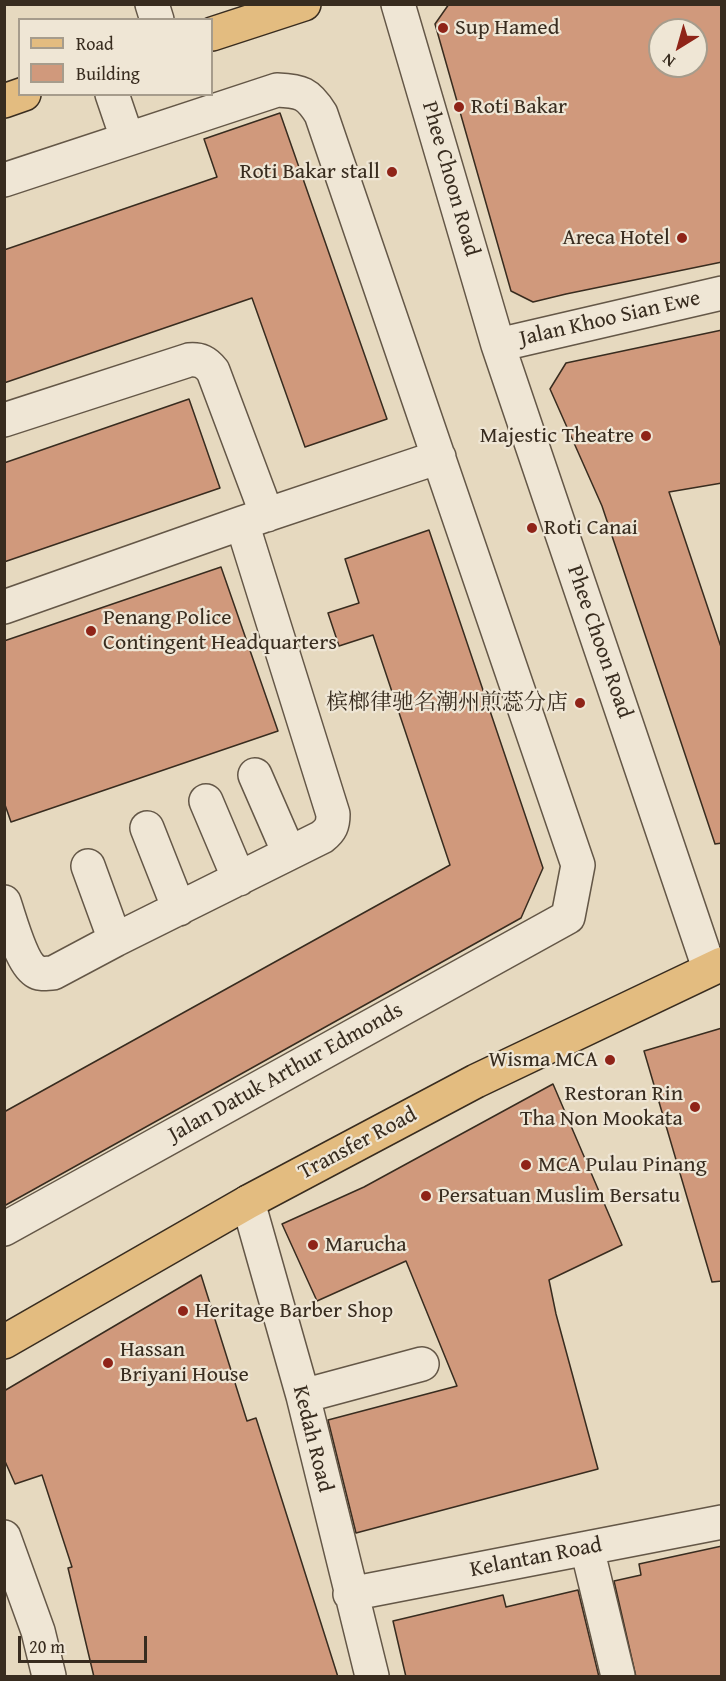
<!DOCTYPE html>
<html>
<head>
<meta charset="utf-8">
<style>
  body { margin:0 }
  #map { position:relative; width:726px; height:1681px; overflow:hidden; background:#e6d9bf; font-family:"Gentium Book Plus",serif }
  canvas { display:block }
  .frame { position:absolute; inset:0; border:6px solid #382c1f; pointer-events:none }
  .legend { position:absolute; left:18px; top:18px; width:195px; height:78px; box-sizing:border-box; background:#efe6d5; border:2px solid #a69c8c; margin:0; padding:8px 10px; list-style:none; font-size:18px; color:#382c1f }
  .legend li { display:flex; align-items:center; gap:12px; height:30px }
  .legend b { width:30px; border:2px solid #a69c8c }
  .north { position:absolute; left:648px; top:18px; width:60px; height:60px; box-sizing:border-box; background:#efe6d5; border:2px solid #a69c8c; border-radius:50%; rotate:217deg; font-size:16px; font-weight:700; line-height:24px; text-align:center; color:#382c1f }
  .north::after { content:''; display:block; margin:auto; width:21px; height:27px; background:#8f2418; clip-path:polygon(50% 0,100% 100%,50% 72%,0 100%) }
  .scale { position:absolute; left:18px; top:1636px; width:129px; height:27px; box-sizing:border-box; border:3px solid #382c1f; border-top:0; padding-left:8px; font-size:18px; line-height:21px; white-space:nowrap; color:#382c1f; -webkit-text-stroke:4px #efe6d5; paint-order:stroke }
</style>
</head>
<body>
<div id="map">
<canvas width="726" height="1681"></canvas>
<div class="frame"></div>
<ul class="legend">
<li><b style="height:8px;background:#e3bc80"></b>Road</li>
<li><b style="height:16px;background:#d0997c"></b>Building</li>
</ul>
<div class="north">N</div>
<div class="scale">20 m</div>
</div>
<script>
const context = document.querySelector('canvas').getContext('2d');
context.lineJoin = 'round';
function fillPath(path, color) { context.fillStyle = color; context.fill(path, 'evenodd'); }
function strokePath(path, color, width, dash) { context.strokeStyle = color; context.lineWidth = width; context.lineCap = dash ? 'butt' : 'round'; context.setLineDash(dash || []); context.stroke(path); }
function write(font, color, halo, rows, align = 'center') {
  context.font = font + ' "Gentium Book Plus","Noto Serif SC",serif'; context.lineWidth = 4.5; context.setLineDash([]); context.textBaseline = 'middle'; context.strokeStyle = halo; context.fillStyle = color; for (const [text, x, y, turn = 0] of rows) {
    context.save(); context.translate(x, y); context.rotate((+turn || 0) * Math.PI / 180); context.textAlign = isNaN(turn) ? turn : align; if (halo) context.strokeText(text, 0, 0); context.fillText(text, 0, 0); context.restore();
  }
}
const building = new Path2D(`
  M 449,4 L 722,4 L 722,262 L 566,294 L 533,302 L 511,291 L 435,24 ZM 660,30 L 696,30 L 696,66 L 660,66 Z
  M 280,113 L 387,419 L 305,447 L 252,298 L 4,383 L 4,250 L 217,177 L 204,139 Z
  M 722,330 L 722,483 L 669,492 L 722,650 L 722,843 L 715,844 L 602,506 L 550,389 L 566,363 Z
  M 189,399 L 220,488 L 4,562 L 4,463 Z
  M 429,530 L 543,868 L 521,918 L 4,1206 L 4,1112 L 450,865 L 373,635 L 339,646 L 328,613 L 359,603 L 345,559 Z
  M 221,567 L 278,731 L 11,822 L 4,802 L 4,641 Z
  M 722,1028 L 722,1281 L 712,1282 L 644,1051 Z
  M 553,1084 L 622,1245 L 549,1280 L 556,1314 L 598,1469 L 356,1533 L 328,1420 L 457,1386 L 406,1261 L 317,1301 L 282,1224 L 364,1187 Z
  M 201,1275 L 247,1421 L 256,1418 L 338,1677 L 94,1677 L 68,1568 L 72,1567 L 42,1475 L 15,1484 L 4,1459 L 4,1391 Z
  M 722,1546 L 722,1677 L 636,1677 L 614,1581 L 641,1575 L 639,1564 Z
  M 578,1590 L 599,1677 L 406,1677 L 393,1621 L 503,1595 L 506,1607 Z`);
fillPath(building, '#d0997c');
strokePath(building, '#382c1f', 1.5);
const minor = new Path2D(`
  M 152,4 L 157,20
  M 398,4 L 498,345 L 709,968
  M 112,94 L 127,138
  M 4,180 L 277,90 C 301,91 308,93 321,114 L 578,865 L 568,917 L 4,1229
  M 498,345 L 722,293
  M 4,420 L 189,360 C 200,359 206,362 213,371 L 267,515
  M 4,607 L 242,523 L 439,457
  M 255,775 L 289,853
  M 206,801 L 239,879
  M 147,828 L 179,909
  M 4,902 C 10,919 21,962 35,971 C 41,975 46,973 53,973 L 115,940 L 88,866
  M 115,940 L 322,837 C 331,830 333,825 333,814 L 242,523
  M 248,1202 L 303,1396 L 372,1676
  M 303,1396 L 422,1364
  M 4,1537 L 38,1631 L 49,1676
  M 587,1548 L 618,1676
  M 350,1594 L 722,1522`);
const major = new Path2D(`
  M 212,34 L 304,4
  M 4,101 L 24,94
  M 4,1342 L 248,1202 L 476,1081 L 722,964`);
strokePath(minor, '#645747', 36);
strokePath(major, '#382c1f', 36);
strokePath(minor, '#efe6d5', 33);
strokePath(major, '#e3bc80', 33);
for (const [x, y, r, color] of [
  [443,28,6,"#8f2418"],
  [459,107,6,"#8f2418"],
  [392,172,6,"#8f2418"],
  [682,238,6,"#8f2418"],
  [646,436,6,"#8f2418"],
  [532,528,6,"#8f2418"],
  [91,631,6,"#8f2418"],
  [580,703,6,"#8f2418"],
  [610,1060,6,"#8f2418"],
  [695,1107,6,"#8f2418"],
  [526,1165,6,"#8f2418"],
  [426,1196,6,"#8f2418"],
  [313,1245,6,"#8f2418"],
  [183,1311,6,"#8f2418"],
  [108,1363,6,"#8f2418"]
]) { const dot = new Path2D(); dot.arc(x, y, r, 0, 2 * Math.PI); context.fillStyle = color; context.fill(dot); strokePath(dot, '#efe6d5', 2); }
write('22px', '#382c1f', '#efe6d5', [
  ["Sup Hamed",455,28],
  ["Roti Bakar",471,107],
  ["Roti Bakar stall",380,172,"right"],
  ["Areca Hotel",670,238,"right"],
  ["Majestic Theatre",634,436,"right"],
  ["Roti Canai",544,528],
  ["Penang Police",103,618],
  ["Contingent Headquarters",103,643],
  ["槟榔律驰名潮州煎蕊分店",568,703,"right"],
  ["Wisma MCA",598,1060,"right"],
  ["Restoran Rin",683,1094,"right"],
  ["Tha Non Mookata",683,1119,"right"],
  ["MCA Pulau Pinang",538,1165],
  ["Persatuan Muslim Bersatu",438,1196],
  ["Marucha",325,1245],
  ["Heritage Barber Shop",195,1311],
  ["Hassan",120,1350],
  ["Briyani House",120,1375]
], 'left');
write('22px', '#382c1f', '#efe6d5', [
  ["Phee Choon Road",450,179,74],
  ["Jalan Khoo Sian Ewe",610,319,-13],
  ["Phee Choon Road",599,642,71],
  ["Jalan Datuk Arthur Edmonds",286,1073,-29],
  ["Transfer Road",358,1144,-28],
  ["Kedah Road",312,1439,76],
  ["Kelantan Road",536,1558,-11]
]);
</script>
</body>
</html>
